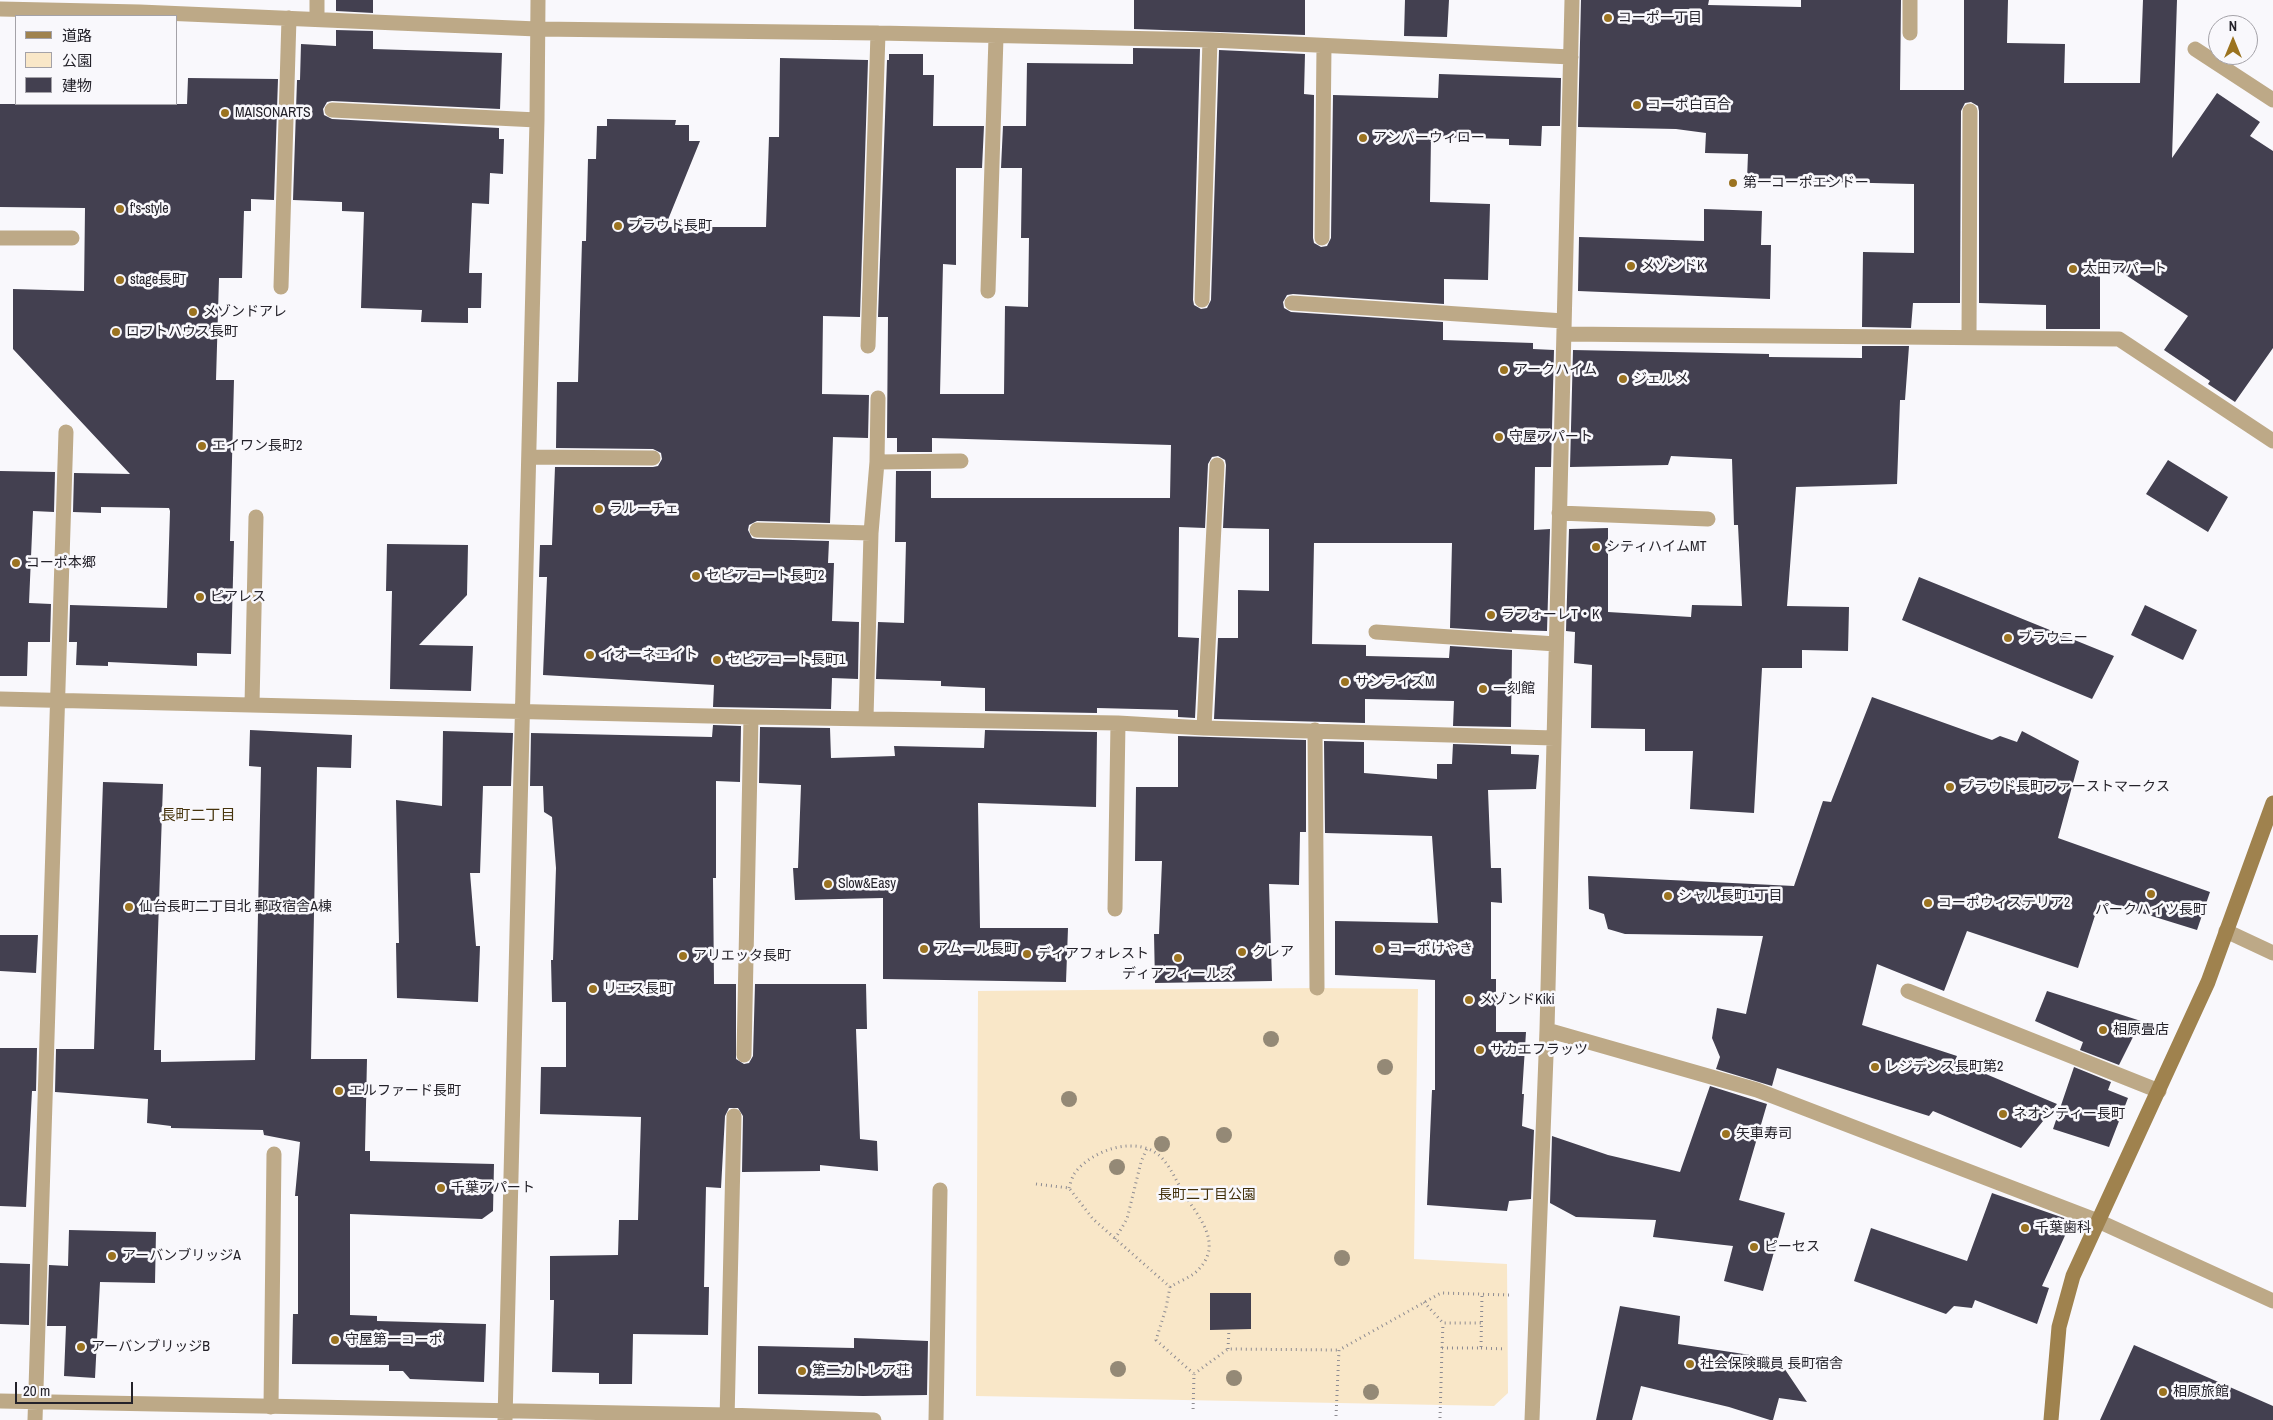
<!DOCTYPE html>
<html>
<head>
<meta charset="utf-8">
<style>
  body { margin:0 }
  #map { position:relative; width:2273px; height:1420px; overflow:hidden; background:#f9f8fc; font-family:"Archivo Narrow","Noto Sans JP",sans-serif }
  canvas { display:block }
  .legend { position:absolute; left:15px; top:15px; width:162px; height:90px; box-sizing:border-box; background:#f9f8fc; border:1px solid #a4a2a8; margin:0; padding:6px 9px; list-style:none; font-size:15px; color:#24222a }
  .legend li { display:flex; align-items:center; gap:10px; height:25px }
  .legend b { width:25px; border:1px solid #a4a2a8 }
  .north { position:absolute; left:2208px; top:15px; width:50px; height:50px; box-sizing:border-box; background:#f9f8fc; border:1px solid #a4a2a8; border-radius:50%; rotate:0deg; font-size:14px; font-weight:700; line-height:20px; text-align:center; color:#24222a }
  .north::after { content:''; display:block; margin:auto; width:18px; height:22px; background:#9b7320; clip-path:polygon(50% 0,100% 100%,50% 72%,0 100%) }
  .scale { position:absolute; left:15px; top:1382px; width:118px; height:22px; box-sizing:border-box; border:2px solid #24222a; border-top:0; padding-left:6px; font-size:15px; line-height:18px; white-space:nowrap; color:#24222a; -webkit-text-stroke:4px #f9f8fc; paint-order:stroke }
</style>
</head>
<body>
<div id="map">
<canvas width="2273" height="1420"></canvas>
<ul class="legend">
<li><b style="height:6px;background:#9f824e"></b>道路</li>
<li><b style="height:14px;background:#f9e7c8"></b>公園</li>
<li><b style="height:14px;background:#434050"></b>建物</li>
</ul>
<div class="north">N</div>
<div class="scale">20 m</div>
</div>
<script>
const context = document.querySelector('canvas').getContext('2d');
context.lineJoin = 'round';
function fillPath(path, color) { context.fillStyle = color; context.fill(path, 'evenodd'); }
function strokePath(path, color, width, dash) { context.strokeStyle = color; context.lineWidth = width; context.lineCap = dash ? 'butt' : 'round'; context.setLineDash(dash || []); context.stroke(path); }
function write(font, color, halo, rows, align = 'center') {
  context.font = font + ' "Archivo Narrow","Noto Sans JP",sans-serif'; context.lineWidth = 5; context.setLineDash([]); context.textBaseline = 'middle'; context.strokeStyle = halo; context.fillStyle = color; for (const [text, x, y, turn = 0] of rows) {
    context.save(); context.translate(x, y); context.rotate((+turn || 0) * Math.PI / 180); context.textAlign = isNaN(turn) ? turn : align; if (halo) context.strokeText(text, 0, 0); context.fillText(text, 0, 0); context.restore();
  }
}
fillPath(new Path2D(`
  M 1317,988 L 1418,989 L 1414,1259 L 1507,1264 L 1508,1393 L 1494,1406 L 976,1396 L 978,991 Z`), '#f9e7c8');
fillPath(new Path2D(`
  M 336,0 L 373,0 L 373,13 L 336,11 Z
  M 1134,0 L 1305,0 L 1305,35 L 1134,29 Z
  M 1405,0 L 1449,0 L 1447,37 L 1404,36 Z
  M 1581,0 L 1709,0 L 1708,5 L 1801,7 L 1801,0 L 1901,0 L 1900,90 L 1964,90 L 1964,0 L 2008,0 L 2007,43 L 2065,44 L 2064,83 L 2140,83 L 2143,0 L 2177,0 L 2172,158 L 2217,93 L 2260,122 L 2250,136 L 2273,151 L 2273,348 L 2235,402 L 2208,384 L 2210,381 L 2164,350 L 2188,316 L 2100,258 L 2100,329 L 2046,329 L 2046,305 L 1979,303 L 1979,111 L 1978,106 L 1971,102 L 1965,103 L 1961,111 L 1960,303 L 1913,303 L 1911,328 L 1862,327 L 1863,252 L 1914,253 L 1914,184 L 1747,180 L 1748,154 L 1705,153 L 1706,133 L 1676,129 L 1578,127 Z
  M 336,30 L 373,31 L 373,49 L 502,53 L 500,109 L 332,101 L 327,102 L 323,109 L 324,115 L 332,119 L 499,128 L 499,139 L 504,139 L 503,174 L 490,173 L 489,204 L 472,203 L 469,273 L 482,273 L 481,308 L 468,308 L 468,323 L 421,322 L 422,310 L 361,308 L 364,212 L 342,211 L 342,202 L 293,200 L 297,80 L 300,80 L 301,44 L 336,46 Z
  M 1133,48 L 1200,49 L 1193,300 L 1194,305 L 1201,309 L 1207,308 L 1211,300 L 1219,50 L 1305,54 L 1304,94 L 1314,95 L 1313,238 L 1314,243 L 1321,247 L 1327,246 L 1331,238 L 1333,95 L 1438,98 L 1439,74 L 1561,78 L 1560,126 L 1542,126 L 1541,146 L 1509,145 L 1509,139 L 1431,137 L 1430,202 L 1490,204 L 1488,280 L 1444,279 L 1444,304 L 1293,294 L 1287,295 L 1283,302 L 1284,308 L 1291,312 L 1443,322 L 1443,340 L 1533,343 L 1533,349 L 1554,350 L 1551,467 L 1535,467 L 1534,530 L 1550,529 L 1547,631 L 1512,630 L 1512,632 L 1450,628 L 1452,543 L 1314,543 L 1312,644 L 1366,645 L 1366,656 L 1449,658 L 1450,646 L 1512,650 L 1511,727 L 1453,726 L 1454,701 L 1365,699 L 1365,723 L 1214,719 L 1218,638 L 1238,638 L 1238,590 L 1269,591 L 1269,529 L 1223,528 L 1226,465 L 1225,460 L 1218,456 L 1212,457 L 1208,464 L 1205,528 L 1179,527 L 1178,637 L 1199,638 L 1195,718 L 1178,717 L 1178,710 L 1097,708 L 1097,713 L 985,711 L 985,688 L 941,686 L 941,681 L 876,679 L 878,622 L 904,623 L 906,542 L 895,542 L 896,471 L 931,471 L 931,498 L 1170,498 L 1171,445 L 932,438 L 932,452 L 897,452 L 897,438 L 887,438 L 888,317 L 878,317 L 887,60 L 889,60 L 889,54 L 923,54 L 923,75 L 934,75 L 933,126 L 984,126 L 982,168 L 956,168 L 956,265 L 943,264 L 940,394 L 1004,394 L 1005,306 L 1028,307 L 1029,238 L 1021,238 L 1022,168 L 1001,168 L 1003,126 L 1026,126 L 1027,63 L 1133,64 Z
  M 780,58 L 868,60 L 860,317 L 823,316 L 822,394 L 869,395 L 868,438 L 833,437 L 830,523 L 757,521 L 749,525 L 748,530 L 752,538 L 757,539 L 829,541 L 828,563 L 834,563 L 832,621 L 859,622 L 858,679 L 832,678 L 831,709 L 713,707 L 714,685 L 543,675 L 547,577 L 539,577 L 540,545 L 552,545 L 555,467 L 653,467 L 658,466 L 662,459 L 661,453 L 653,449 L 556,448 L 557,382 L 578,382 L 582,241 L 586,241 L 588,159 L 596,159 L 597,126 L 607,126 L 607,119 L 676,120 L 675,125 L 689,125 L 689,141 L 700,141 L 665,227 L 766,227 L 769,137 L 779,137 Z
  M 188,78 L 278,79 L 274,200 L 251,199 L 251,211 L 244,211 L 242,278 L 219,278 L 216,380 L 234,380 L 230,541 L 234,541 L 231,654 L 197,653 L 197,666 L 108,662 L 108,666 L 76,665 L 77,642 L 69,642 L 70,605 L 167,608 L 170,511 L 169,508 L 101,507 L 101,513 L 73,512 L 74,473 L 130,474 L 13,349 L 13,289 L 84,291 L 85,208 L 0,207 L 0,104 L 187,104 Z
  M 1704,209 L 1762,211 L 1761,245 L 1771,245 L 1770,299 L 1578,291 L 1579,237 L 1704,241 Z
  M 1862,346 L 1909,346 L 1905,400 L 1900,400 L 1897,484 L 1796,487 L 1787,606 L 1849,607 L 1848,651 L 1802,650 L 1802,668 L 1762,668 L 1754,813 L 1690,809 L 1693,751 L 1645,751 L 1645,729 L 1591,728 L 1592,665 L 1574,663 L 1575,632 L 1566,631 L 1569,529 L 1608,528 L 1608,612 L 1691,617 L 1692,605 L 1742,606 L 1738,525 L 1734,525 L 1732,459 L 1671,456 L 1668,465 L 1570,467 L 1573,350 L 1769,354 L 1769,357 L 1862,358 Z
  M 2168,460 L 2228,497 L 2208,532 L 2146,494 Z
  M 0,471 L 55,472 L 54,512 L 33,511 L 29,603 L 51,604 L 50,642 L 28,642 L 27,676 L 0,676 Z
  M 387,544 L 468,545 L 467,595 L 419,645 L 473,646 L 471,691 L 390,689 L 392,591 L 386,591 Z
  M 1919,577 L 2114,656 L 2092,699 L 1902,620 Z
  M 2145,605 L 2197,630 L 2183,660 L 2131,635 Z
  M 1872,697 L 1992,740 L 2000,736 L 2017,742 L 2022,731 L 2079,761 L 2058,838 L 2210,892 L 2197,930 L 2100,900 L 2078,968 L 1967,931 L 1944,991 L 1877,964 L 1862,1025 L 1957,1056 L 1955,1061 L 2057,1104 L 2021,1148 L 1933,1111 L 1929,1116 L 1777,1068 L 1772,1086 L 1716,1069 L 1720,1057 L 1712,1038 L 1717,1008 L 1746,1014 L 1763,936 L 1625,934 L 1608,929 L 1604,914 L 1589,909 L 1588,876 L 1794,886 L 1823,801 L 1831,802 Z
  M 713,725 L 741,726 L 740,782 L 716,781 L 716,878 L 713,878 L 714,984 L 736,984 L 736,1059 L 744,1064 L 749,1063 L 753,1056 L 755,984 L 866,984 L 867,1029 L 856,1029 L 860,1139 L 877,1141 L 878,1171 L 820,1165 L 820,1171 L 742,1172 L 743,1116 L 738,1108 L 729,1108 L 725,1116 L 721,1188 L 706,1187 L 704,1287 L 709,1287 L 708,1335 L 633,1334 L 632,1384 L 599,1384 L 599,1373 L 552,1372 L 554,1300 L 550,1300 L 550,1256 L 618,1255 L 619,1220 L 638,1220 L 641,1117 L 540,1114 L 541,1067 L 566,1067 L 566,1002 L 552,1002 L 551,960 L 553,960 L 556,868 L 552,817 L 544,812 L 543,786 L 530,786 L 531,733 L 712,737 Z
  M 760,727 L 830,728 L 831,758 L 895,756 L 894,746 L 984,748 L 985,730 L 1097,732 L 1096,807 L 978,803 L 980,928 L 1068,928 L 1066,982 L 883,979 L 883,898 L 795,900 L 793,868 L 798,868 L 801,785 L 759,783 Z
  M 250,730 L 352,735 L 351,768 L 317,767 L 311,1059 L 367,1059 L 365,1151 L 370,1151 L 370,1161 L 494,1164 L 493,1211 L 482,1219 L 350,1214 L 350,1315 L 377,1316 L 377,1321 L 486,1324 L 484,1382 L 410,1379 L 403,1371 L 389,1371 L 389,1365 L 292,1364 L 293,1314 L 298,1314 L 298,1196 L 295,1196 L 300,1142 L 264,1135 L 263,1130 L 171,1128 L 171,1126 L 147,1123 L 148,1099 L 55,1092 L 56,1049 L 94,1049 L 103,782 L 163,784 L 154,1050 L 161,1050 L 161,1062 L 255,1060 L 261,767 L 249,766 Z
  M 443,731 L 513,733 L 511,786 L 483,786 L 480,873 L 470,873 L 476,946 L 480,946 L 478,1002 L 397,998 L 396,943 L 399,943 L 396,800 L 442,806 Z
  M 1178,736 L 1306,740 L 1306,832 L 1300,832 L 1299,885 L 1269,884 L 1272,981 L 1155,983 L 1154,934 L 1159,934 L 1162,861 L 1135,861 L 1136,787 L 1178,787 Z
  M 1324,741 L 1364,742 L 1364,773 L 1437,779 L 1437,764 L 1452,764 L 1453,744 L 1511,746 L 1511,754 L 1539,755 L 1536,789 L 1488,790 L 1491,868 L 1501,868 L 1502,903 L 1491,902 L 1491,979 L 1496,979 L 1496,1032 L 1526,1032 L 1522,1094 L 1524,1094 L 1522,1126 L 1534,1130 L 1531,1199 L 1509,1201 L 1507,1211 L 1427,1205 L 1432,1090 L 1435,1090 L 1435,980 L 1335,975 L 1335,921 L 1438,923 L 1432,836 L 1325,833 Z
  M 0,935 L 38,935 L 36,973 L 0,971 Z
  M 2047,991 L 2141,1021 L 2119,1065 L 2080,1050 L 2083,1042 L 2035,1021 Z
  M 0,1048 L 37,1048 L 36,1091 L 32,1091 L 26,1207 L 0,1206 Z
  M 2074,1067 L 2111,1082 L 2108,1090 L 2128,1098 L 2109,1147 L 2053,1129 Z
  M 1710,1086 L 1767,1104 L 1739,1200 L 1785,1213 L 1763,1291 L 1724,1281 L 1733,1246 L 1653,1237 L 1656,1220 L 1576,1217 L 1550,1203 L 1552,1136 L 1608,1155 L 1680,1172 Z
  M 1992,1193 L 2064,1218 L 2068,1229 L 2042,1286 L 2049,1288 L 2037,1324 L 1975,1300 L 1972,1308 L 1954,1306 L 1946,1314 L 1854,1281 L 1871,1228 L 1967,1261 Z
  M 69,1230 L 156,1232 L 155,1283 L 100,1282 L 95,1378 L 64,1376 L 66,1326 L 47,1326 L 49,1265 L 68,1266 Z
  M 0,1263 L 30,1264 L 29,1325 L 0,1324 Z
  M 1210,1293 L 1251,1293 L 1251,1329 L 1210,1330 Z
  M 1620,1306 L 1680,1316 L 1678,1344 L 1757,1356 L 1761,1362 L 1782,1365 L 1807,1402 L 1779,1398 L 1773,1420 L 1770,1420 L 1729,1407 L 1641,1386 L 1632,1420 L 1596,1420 Z
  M 854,1338 L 928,1341 L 927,1395 L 863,1396 L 758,1394 L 758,1346 L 854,1348 Z
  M 2134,1345 L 2273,1406 L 2273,1420 L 2100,1420 Z`), '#434050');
strokePath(new Path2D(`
  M 1036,1184 L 1069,1188 L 1093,1219 L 1170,1287 L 1166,1308 L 1156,1340 L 1194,1374 L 1193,1412
  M 1069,1188 C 1070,1184 1072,1178 1074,1174 C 1092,1149 1139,1134 1162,1158 C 1172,1169 1178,1185 1186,1197 C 1201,1220 1224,1246 1196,1272 C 1189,1278 1178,1282 1170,1287
  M 1115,1239 L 1127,1219 L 1141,1162 L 1147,1148
  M 1424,1302 L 1443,1323 L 1482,1323
  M 1442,1348 L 1443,1323
  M 1481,1348 L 1506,1349
  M 1228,1349 L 1229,1329
  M 1194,1374 L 1228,1349 L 1339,1350
  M 1336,1416 L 1339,1350 L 1441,1293 L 1509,1295
  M 1440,1418 L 1442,1348 L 1481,1348 L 1482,1294`), '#8e8c92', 3, [1, 4]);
strokePath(new Path2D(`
  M 1910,33 L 1910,0
  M 2226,931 L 2273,953
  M 1908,991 L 2159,1091
  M 271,1407 L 274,1154`), '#bda987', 15);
strokePath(new Path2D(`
  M 317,0 L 317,19
  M 0,9 L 140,12 L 537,29 L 878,33 L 1210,40 L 1571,57
  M 2195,49 L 2273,100
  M 332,110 L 537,120
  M 0,238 L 72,238
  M 1322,238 L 1324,46
  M 281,287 L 289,18
  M 988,291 L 996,37
  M 1202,300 L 1210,40
  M 1292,303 L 1564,321
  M 1564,334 L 2119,339 L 2273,441
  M 1969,337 L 1970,111
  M 868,346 L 878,33
  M 529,457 L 653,458
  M 877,462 L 878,398
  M 1559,513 L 1708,519
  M 757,530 L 871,533
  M 1376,632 L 1556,644
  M 0,699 L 751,717 L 1118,723 L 1204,728 L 1554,738
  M 252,705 L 256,517
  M 866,718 L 871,533 L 877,462 L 961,461
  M 1204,728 L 1217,465
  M 1315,730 L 1317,988
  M 1115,909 L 1118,723
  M 1547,1030 L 1757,1090 L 2098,1221 L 2273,1301
  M 744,1055 L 751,717
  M 0,1401 L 727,1415 L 874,1420
  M 35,1420 L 66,432
  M 505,1420 L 537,120 L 538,0
  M 727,1420 L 734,1116
  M 936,1420 L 940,1190
  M 1532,1420 L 1547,1030 L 1572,0`), '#bda987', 15);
strokePath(new Path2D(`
  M 2051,1420 L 2059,1327 L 2073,1276 L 2208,982 L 2273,803`), '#9f824e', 15);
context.fillStyle = '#948976';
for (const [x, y] of [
  [1271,1039],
  [1385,1067],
  [1069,1099],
  [1224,1135],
  [1162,1144],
  [1117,1167],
  [1342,1258],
  [1118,1369],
  [1234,1378],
  [1371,1392]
]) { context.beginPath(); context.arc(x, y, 8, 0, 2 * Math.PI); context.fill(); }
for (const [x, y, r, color] of [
  [1608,18,5,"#9b7320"],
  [1637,105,5,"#9b7320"],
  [225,113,5,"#9b7320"],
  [1363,138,5,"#9b7320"],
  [1733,183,5,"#9b7320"],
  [120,209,5,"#9b7320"],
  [618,226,5,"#9b7320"],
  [1631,266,5,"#9b7320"],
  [2073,269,5,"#9b7320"],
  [120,280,5,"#9b7320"],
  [193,312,5,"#9b7320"],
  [116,332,5,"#9b7320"],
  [1504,370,5,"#9b7320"],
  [1623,379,5,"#9b7320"],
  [1499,437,5,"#9b7320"],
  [202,446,5,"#9b7320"],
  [599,509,5,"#9b7320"],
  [1596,547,5,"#9b7320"],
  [16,563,5,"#9b7320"],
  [696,576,5,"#9b7320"],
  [200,597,5,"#9b7320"],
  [1491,615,5,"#9b7320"],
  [2008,638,5,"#9b7320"],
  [590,655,5,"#9b7320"],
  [717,660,5,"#9b7320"],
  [1345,682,5,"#9b7320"],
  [1483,689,5,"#9b7320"],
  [1950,787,5,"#9b7320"],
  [828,884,5,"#9b7320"],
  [2151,894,5,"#9b7320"],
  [1668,896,5,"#9b7320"],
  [1928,903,5,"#9b7320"],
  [129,907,5,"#9b7320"],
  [924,949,5,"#9b7320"],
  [1379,949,5,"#9b7320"],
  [1242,952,5,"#9b7320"],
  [1027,954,5,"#9b7320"],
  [683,956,5,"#9b7320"],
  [1178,958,5,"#9b7320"],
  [593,989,5,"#9b7320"],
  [1469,1000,5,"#9b7320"],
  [2103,1030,5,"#9b7320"],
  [1480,1050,5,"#9b7320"],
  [1875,1067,5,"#9b7320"],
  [339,1091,5,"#9b7320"],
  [2003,1114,5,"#9b7320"],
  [1726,1134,5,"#9b7320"],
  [441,1188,5,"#9b7320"],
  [2025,1228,5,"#9b7320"],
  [1754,1247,5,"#9b7320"],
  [112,1256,5,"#9b7320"],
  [335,1340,5,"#9b7320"],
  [81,1347,5,"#9b7320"],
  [1690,1364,5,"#9b7320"],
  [802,1371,5,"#9b7320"],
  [2163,1392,5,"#9b7320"]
]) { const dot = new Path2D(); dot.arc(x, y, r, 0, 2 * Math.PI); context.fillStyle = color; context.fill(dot); strokePath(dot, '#f9f8fc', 2); }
write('14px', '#24222a', '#f9f8fc', [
  ["コーポ一丁目",1618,18],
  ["コーポ白百合",1647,105],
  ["MAISONARTS",235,113],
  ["アンバーウィロー",1373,138],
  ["第一コーポエンドー",1743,183],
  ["f's-style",130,209],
  ["プラウド長町",628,226],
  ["メゾンドK",1641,266],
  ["太田アパート",2083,269],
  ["stage長町",130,280],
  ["メゾンドアレ",203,312],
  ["ロフトハウス長町",126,332],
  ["アークハイム",1514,370],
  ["ジェルメ",1633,379],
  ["守屋アパート",1509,437],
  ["エイワン長町2",212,446],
  ["ラルーチェ",609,509],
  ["シティハイムMT",1606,547],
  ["コーポ本郷",26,563],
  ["セピアコート長町2",706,576],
  ["ピアレス",210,597],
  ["ラフォーレT・K",1501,615],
  ["ブラウニー",2018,638],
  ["イオーネエイト",600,655],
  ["セピアコート長町1",727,660],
  ["サンライズM",1355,682],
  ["一刻館",1493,689],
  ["プラウド長町ファーストマークス",1960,787],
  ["Slow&Easy",838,884],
  ["シャル長町1丁目",1678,896],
  ["コーポウィステリア2",1938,903],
  ["仙台長町二丁目北 郵政宿舎A棟",139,907],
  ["パークハイツ長町",2151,910,"center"],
  ["アムール長町",934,949],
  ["コーポけやき",1389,949],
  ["クレア",1252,952],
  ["ディアフォレスト",1037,954],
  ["アリエッタ長町",693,956],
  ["ディアフィールズ",1178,974,"center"],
  ["リエス長町",603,989],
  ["メゾンドKiki",1479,1000],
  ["相原畳店",2113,1030],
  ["サカエフラッツ",1490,1050],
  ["レジデンス長町第2",1885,1067],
  ["エルファード長町",349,1091],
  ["ネオシティー長町",2013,1114],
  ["矢車寿司",1736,1134],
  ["千葉アパート",451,1188],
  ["千葉歯科",2035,1228],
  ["ピーセス",1764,1247],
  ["アーバンブリッジA",122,1256],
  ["守屋第一コーポ",345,1340],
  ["アーバンブリッジB",91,1347],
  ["社会保険職員 長町宿舎",1700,1364],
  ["第二カトレア荘",812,1371],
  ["相原旅館",2173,1392]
], 'left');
write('14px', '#412f09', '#f9f8fc', [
  ["長町二丁目公園",1207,1195]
]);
write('15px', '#47340d', '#f9f8fc', [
  ["長町二丁目",198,816]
]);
</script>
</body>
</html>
